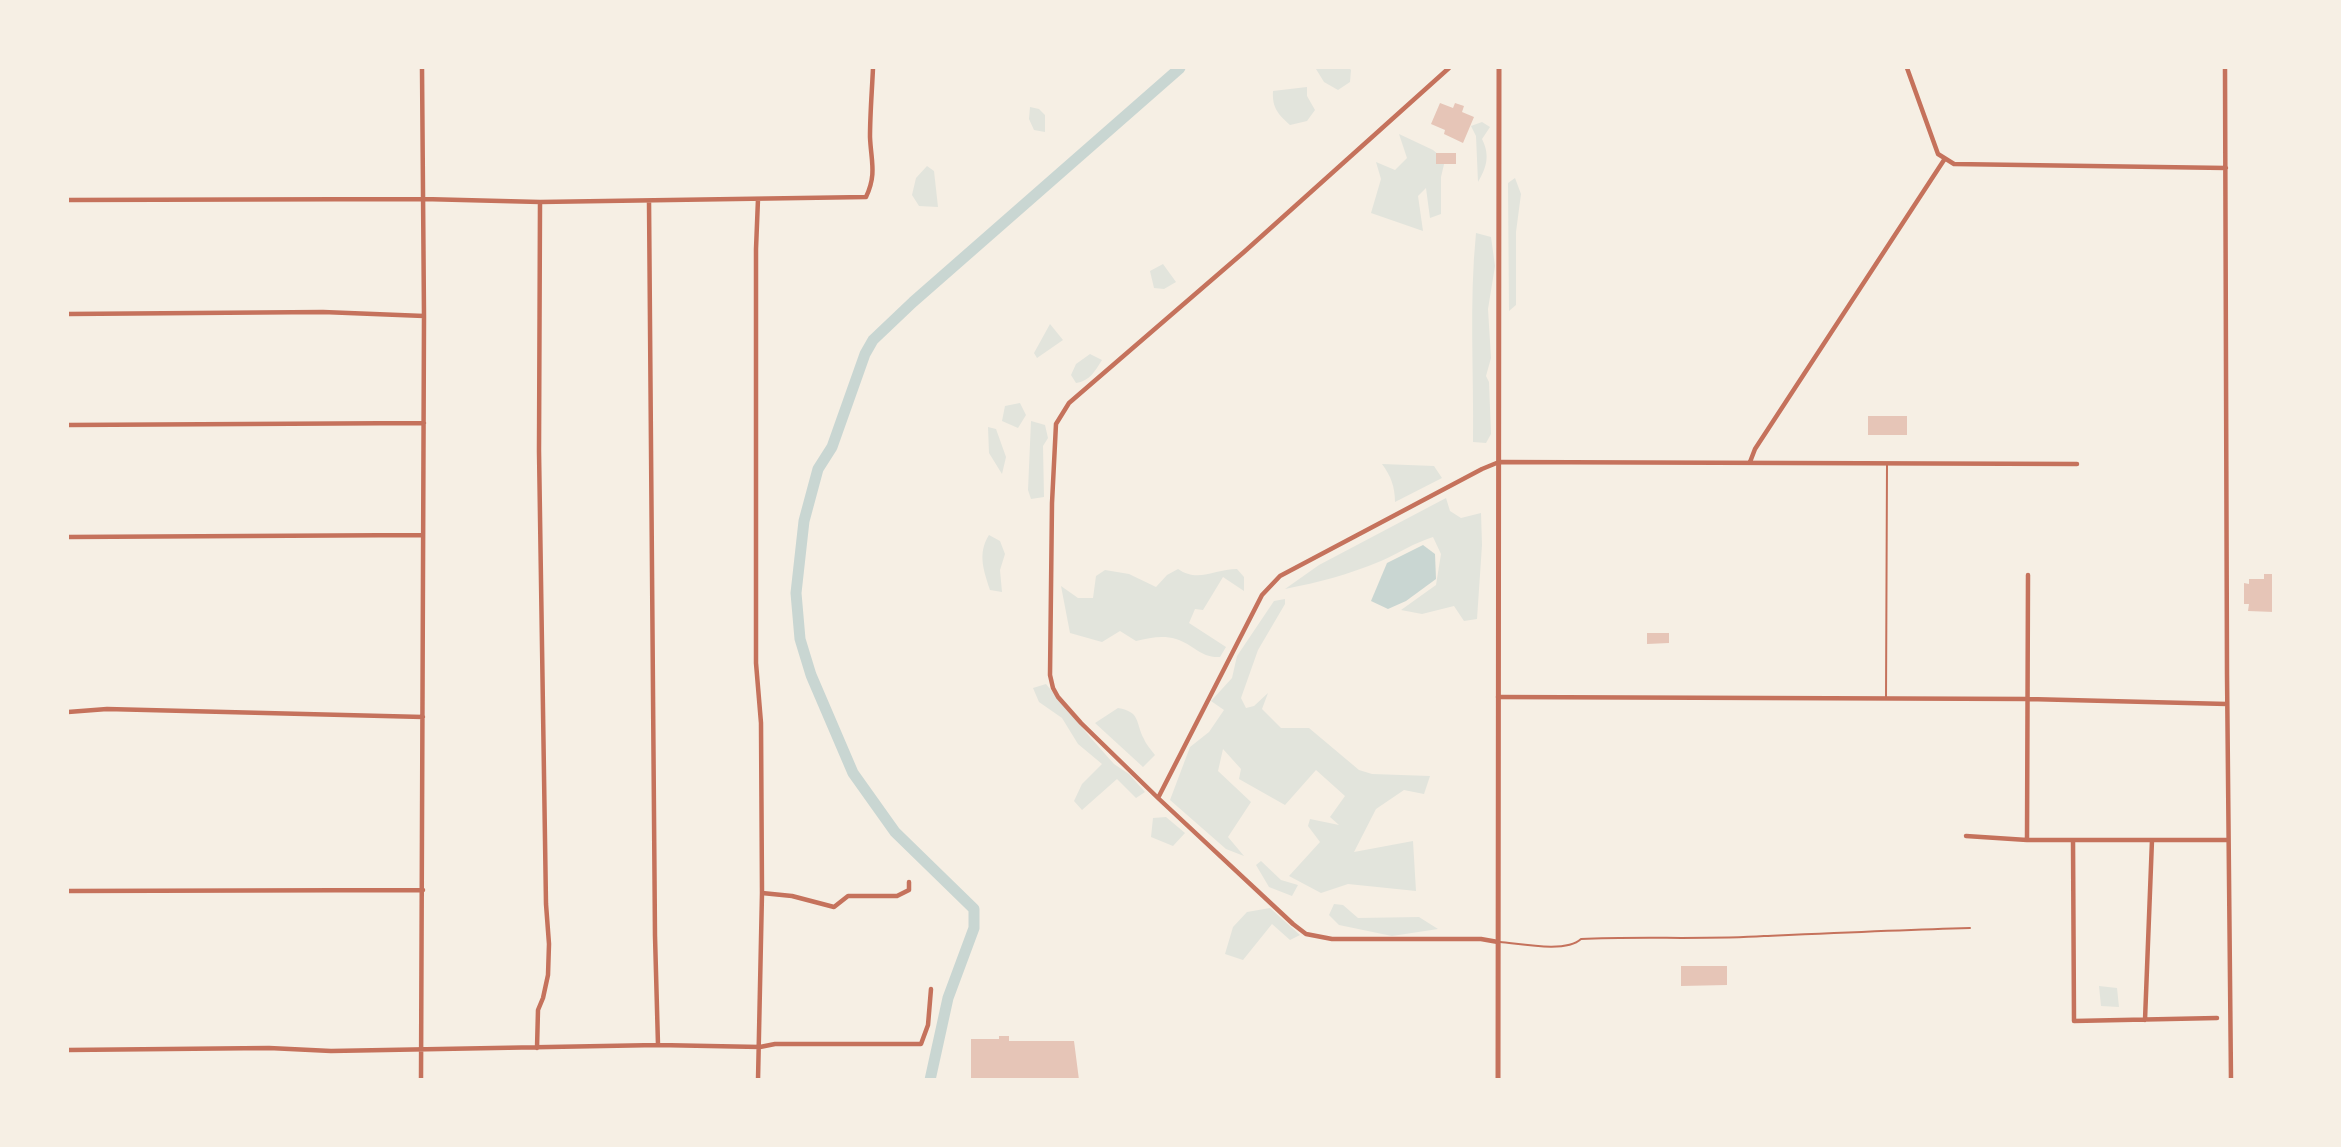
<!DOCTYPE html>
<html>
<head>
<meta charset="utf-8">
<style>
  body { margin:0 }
  #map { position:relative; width:2341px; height:1147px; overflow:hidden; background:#f6efe4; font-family:Commissioner,sans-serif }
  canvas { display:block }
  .frame { position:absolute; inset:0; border:69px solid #f6efe4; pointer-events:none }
</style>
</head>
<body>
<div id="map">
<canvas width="2341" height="1147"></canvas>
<div class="frame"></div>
</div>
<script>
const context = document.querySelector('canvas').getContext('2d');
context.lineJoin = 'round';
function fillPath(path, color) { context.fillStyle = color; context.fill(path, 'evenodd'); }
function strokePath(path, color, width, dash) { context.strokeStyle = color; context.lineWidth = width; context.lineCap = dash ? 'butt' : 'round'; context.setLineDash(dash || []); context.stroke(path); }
fillPath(new Path2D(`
  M 1318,68 L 1349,68 L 1351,70 L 1350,82 L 1338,90 L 1324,82 L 1316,69 Z
  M 1307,87 L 1307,96 L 1315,110 L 1307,121 L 1290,125 C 1278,114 1272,108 1273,91 Z
  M 1030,107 L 1039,109 L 1045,115 L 1045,132 L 1034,130 L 1029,119 Z
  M 1482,122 L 1490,127 L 1482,139 C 1490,155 1487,167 1478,182 L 1476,136 L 1471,126 Z
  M 1399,134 L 1433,150 L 1445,160 L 1441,177 L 1441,214 L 1430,218 L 1426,188 L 1418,196 L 1423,231 L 1371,213 L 1381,179 L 1376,162 L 1395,170 L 1407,158 Z
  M 927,166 L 934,171 L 938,207 L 919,206 L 912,195 L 916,178 Z
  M 1515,178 L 1521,194 L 1516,232 L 1516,305 L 1509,311 L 1508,183 Z
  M 1476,233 L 1491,237 L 1495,266 L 1488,309 L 1491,358 L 1486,376 L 1489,382 L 1491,434 L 1486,443 L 1473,442 C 1474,372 1469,303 1476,233 Z
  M 1163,264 L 1176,282 L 1164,289 L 1154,288 L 1150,271 Z
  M 1050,324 L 1063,340 L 1037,358 L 1034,353 Z
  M 1090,354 L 1102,360 C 1095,371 1090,381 1076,383 L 1071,375 L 1076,364 Z
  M 1020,403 L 1026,415 L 1018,428 L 1002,421 L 1005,406 Z
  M 1031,421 L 1045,425 L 1048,438 L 1043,446 L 1044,497 L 1031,499 L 1028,490 Z
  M 988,427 L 996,429 L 1006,457 L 1002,474 L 989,453 Z
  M 1382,464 L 1434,466 L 1442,478 L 1395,502 C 1395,487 1391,476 1382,464 Z
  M 1446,498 L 1450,511 L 1461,518 L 1481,513 L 1482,545 L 1477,619 L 1464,621 L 1454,606 L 1422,614 L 1401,610 L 1436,585 L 1441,554 L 1433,537 C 1414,543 1399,553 1381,561 C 1347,575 1320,582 1285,589 L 1319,565 Z
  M 989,535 L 1000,541 L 1005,554 L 1000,570 L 1002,592 L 990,590 C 984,571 977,554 989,535 Z
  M 1178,569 C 1198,583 1215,569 1237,569 L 1244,577 L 1244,591 L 1223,577 L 1203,610 L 1195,609 L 1189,623 L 1226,647 L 1220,657 C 1200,658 1193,644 1176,639 C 1162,635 1150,638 1136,641 L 1120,631 L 1102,642 L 1070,633 L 1061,586 L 1078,598 L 1093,598 L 1096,576 L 1105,570 L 1129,574 L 1156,587 L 1167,575 Z
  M 1285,599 L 1285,604 L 1258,650 L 1241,698 L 1246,708 L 1254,706 L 1268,693 L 1262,709 L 1281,728 L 1309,728 L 1359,770 L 1372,774 L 1430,776 L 1424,794 L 1404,790 L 1376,809 L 1354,852 L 1413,841 L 1416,891 L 1348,884 L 1321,893 L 1289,876 L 1320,842 L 1308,826 L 1310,819 L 1339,825 L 1330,817 L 1345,796 L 1316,770 L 1285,805 L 1239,779 L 1241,769 L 1223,749 L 1218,771 L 1251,802 L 1228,837 L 1244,856 L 1226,849 L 1170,800 L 1190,747 L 1209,732 L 1224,710 L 1211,701 L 1232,678 L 1237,656 L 1274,601 Z
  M 1046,684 L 1090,737 L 1114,764 L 1129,774 L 1145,792 L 1136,798 L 1117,779 L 1082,810 L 1074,801 L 1082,784 L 1102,764 L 1078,744 L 1062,718 L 1039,702 L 1033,688 Z
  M 1118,708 C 1141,712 1135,722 1144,739 C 1146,744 1151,750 1155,755 L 1143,767 L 1095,723 Z
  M 1166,817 L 1185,833 L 1173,846 L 1151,837 L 1153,818 Z
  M 1261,861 L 1281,880 L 1298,885 L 1292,896 L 1269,887 L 1256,865 Z
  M 1334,904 L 1343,905 L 1358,918 L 1419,917 L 1438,929 L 1392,936 L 1339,925 L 1329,915 Z
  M 1270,908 L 1300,935 L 1290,940 L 1272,924 L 1243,960 L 1225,954 L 1233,927 L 1247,912 Z
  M 2099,986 L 2117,988 L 2119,1007 L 2101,1006 Z`), '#e2e4dc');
fillPath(new Path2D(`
  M 1423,545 L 1435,554 L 1436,579 L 1406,601 L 1388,609 L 1371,601 L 1387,563 Z`), '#c9d6d2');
strokePath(new Path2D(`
  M 930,1080 L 948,998 L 974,928 L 974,909 L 895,832 L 853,773 L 811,675 L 800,639 L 796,593 L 804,521 L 818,469 L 832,447 L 865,354 L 873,340 L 913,302 L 1180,68`), '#c9d6d2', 11);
fillPath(new Path2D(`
  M 1440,103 L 1453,108 L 1455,103 L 1464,106 L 1462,112 L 1474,117 L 1463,143 L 1444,134 L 1445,130 L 1431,124 Z
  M 1436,153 L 1456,153 L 1456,164 L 1436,164 Z
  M 1868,416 L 1907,416 L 1907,435 L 1868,435 Z
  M 2264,574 L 2274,574 L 2274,612 L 2248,611 L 2249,604 L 2244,604 L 2244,583 L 2249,584 L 2249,579 L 2264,579 Z
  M 1647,633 L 1669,633 L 1669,643 L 1647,644 Z
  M 1681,966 L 1727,966 L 1727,985 L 1681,986 Z
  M 999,1036 L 1009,1036 L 1009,1041 L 1074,1041 L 1079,1080 L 971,1080 L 971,1039 L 999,1039 Z`), '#e6c5b7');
strokePath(new Path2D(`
  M 1886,698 L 1887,465
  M 1500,942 C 1522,944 1566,953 1581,939 C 1642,936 1703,940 1764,936 C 1833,933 1901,930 1970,928`), '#c5725c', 2);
strokePath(new Path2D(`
  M 1449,68 L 1244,252 L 1069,403 L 1056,424 L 1052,503 L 1050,675 L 1053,688 L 1058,697 L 1081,723 L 1158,798 L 1293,924 L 1306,934 L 1332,939 L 1481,939 L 1498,942
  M 1907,68 L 1938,154 L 1954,164 L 2226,168
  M 2225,68 L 2227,674 L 2231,1080
  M 758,199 L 756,249 L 756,663 L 761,723 L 762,893 L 758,1080
  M 68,200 L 423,199 L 540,202 L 866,197 C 877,174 871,161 870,137 C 870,114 872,91 873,68
  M 649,201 L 655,936 L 658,1045
  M 68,314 L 323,312 L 424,316
  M 68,425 L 424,423
  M 1750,462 L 1755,449 L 1944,160
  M 68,537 L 423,535
  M 1498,697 L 2028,699 L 2227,704
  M 68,712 L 107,709 L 423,717
  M 1158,798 L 1262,595 L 1280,576 L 1482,469 L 1499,462 C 1691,461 1884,465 2077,464
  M 1966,836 L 2027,840 L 2228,840
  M 2027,840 L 2028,575
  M 2073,840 L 2074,1021 L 2217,1018
  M 68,891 L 423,890
  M 762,893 L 792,896 L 834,907 L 848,896 L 897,896 L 909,890 L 909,882
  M 2145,1020 L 2152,840
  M 537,1048 L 538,1010 L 543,998 L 548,975 L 549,944 L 546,904 L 539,451 L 540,202
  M 68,1050 L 269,1048 L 331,1051 L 658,1045 L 760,1047 L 775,1044 L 921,1044 L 928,1025 L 931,989
  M 421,1080 L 424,316 L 422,68`), '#c5725c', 4.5);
strokePath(new Path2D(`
  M 1498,1080 L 1499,68`), '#c5725c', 5);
</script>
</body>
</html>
